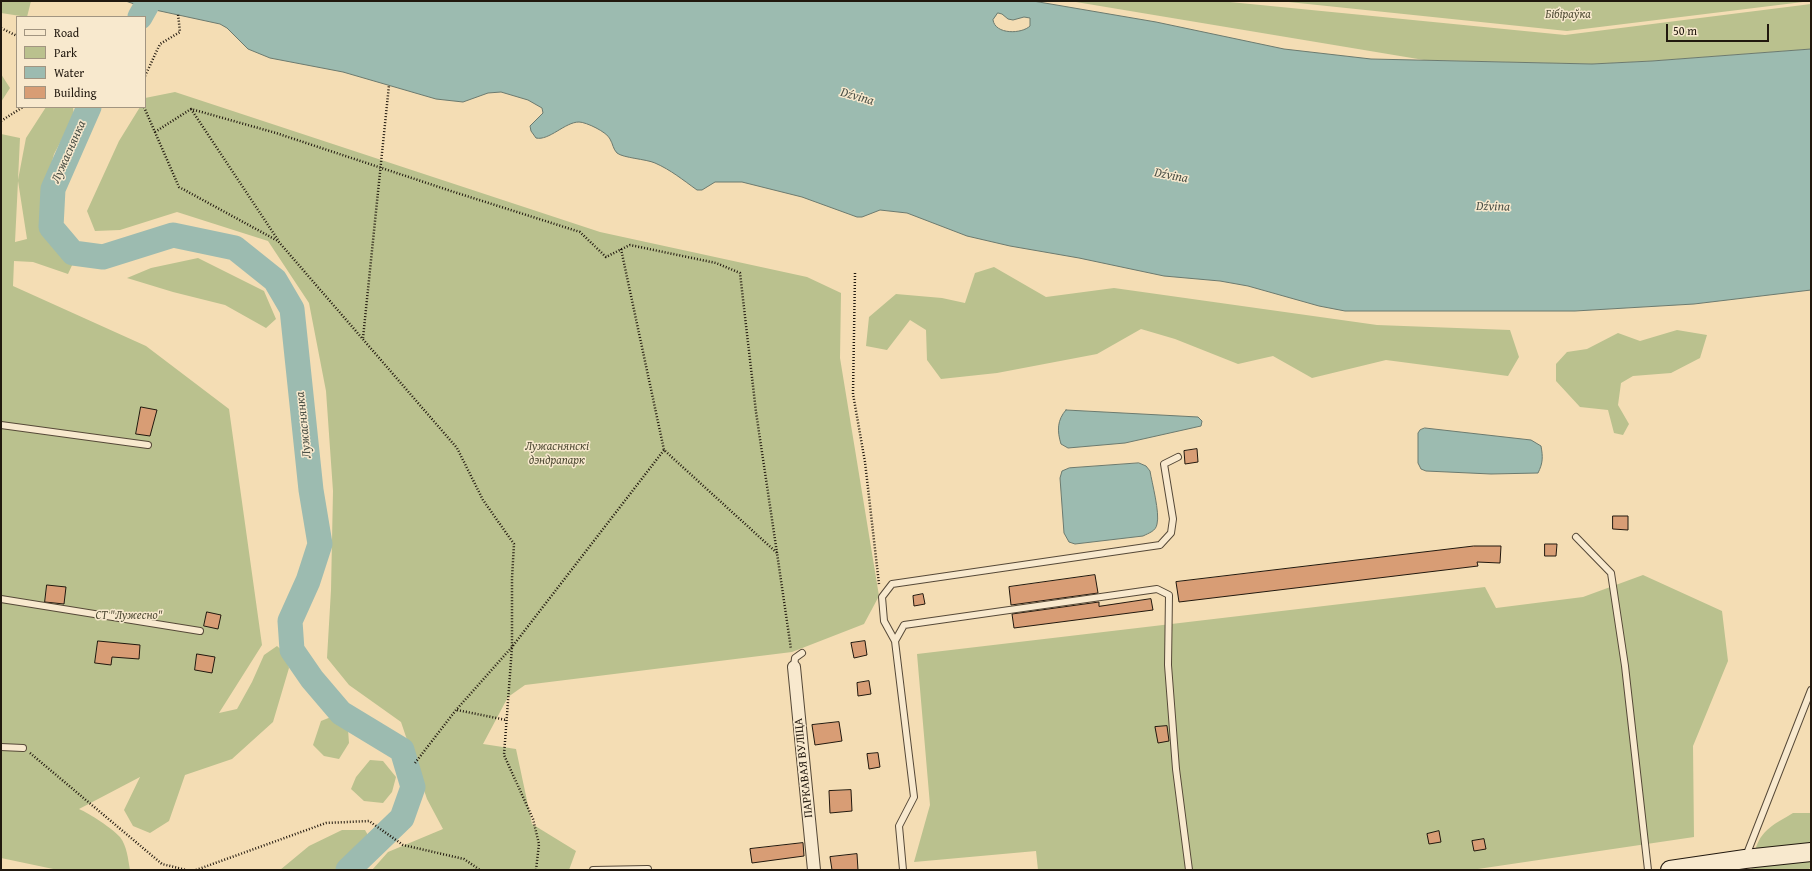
<!DOCTYPE html>
<html>
<head>
<meta charset="utf-8">
<style>
  body { margin:0 }
  #map { position:relative; width:1812px; height:871px; overflow:hidden; background:#f4ddb4; font-family:"Gentium Book Plus",serif }
  canvas { display:block }
  .frame { position:absolute; inset:0; border:2px solid #21180e; pointer-events:none }
  .legend { position:absolute; left:16px; top:16px; width:130px; height:92px; box-sizing:border-box; background:#f8e9ce; border:1px solid #a29581; margin:0; padding:5px 7px; list-style:none; font-size:12px; color:#21180e }
  .legend li { display:flex; align-items:center; gap:8px; height:20px }
  .legend b { width:20px; border:1px solid #a29581 }
  .scale { position:absolute; left:1666px; top:24px; width:103px; height:18px; box-sizing:border-box; border:2px solid #21180e; border-top:0; padding-left:5px; font-size:12px; line-height:14px; white-space:nowrap; color:#21180e; -webkit-text-stroke:3px #f8e9ce; paint-order:stroke }
</style>
</head>
<body>
<div id="map">
<canvas width="1812" height="871"></canvas>
<div class="frame"></div>
<ul class="legend">
<li><b style="height:5px;background:#f8e9ce"></b>Road</li>
<li><b style="height:11px;background:#bac18e"></b>Park</li>
<li><b style="height:11px;background:#9cbbb0"></b>Water</li>
<li><b style="height:11px;background:#d89d75"></b>Building</li>
</ul>
<div class="scale">50 m</div>
</div>
<script>
const context = document.querySelector('canvas').getContext('2d');
context.lineJoin = 'round';
function fillPath(path, color) { context.fillStyle = color; context.fill(path, 'evenodd'); }
function strokePath(path, color, width, dash) { context.strokeStyle = color; context.lineWidth = width; context.lineCap = dash ? 'butt' : 'round'; context.setLineDash(dash || []); context.stroke(path); }
function write(font, color, halo, rows, align = 'center') {
  context.font = font + ' "Gentium Book Plus",serif'; context.lineWidth = 3; context.setLineDash([]); context.textBaseline = 'middle'; context.strokeStyle = halo; context.fillStyle = color; for (const [text, x, y, turn = 0] of rows) {
    context.save(); context.translate(x, y); context.rotate((+turn || 0) * Math.PI / 180); context.textAlign = isNaN(turn) ? turn : align; if (halo) context.strokeText(text, 0, 0); context.fillText(text, 0, 0); context.restore();
  }
}
fillPath(new Path2D(`
  M 1,1 L 31,1 L 27,17 L 1,13 Z
  M 1070,1 L 1220,1 L 1565,35 L 1811,4 L 1811,49 L 1652,61 L 1592,64 L 1424,60 Z
  M 1279,1 L 1811,1 L 1567,31 Z
  M 1,74 L 10,88 L 1,102 Z
  M 175,92 L 600,232 L 807,277 L 841,293 L 840,358 L 879,596 L 864,624 L 792,652 L 525,685 L 508,697 L 483,744 L 516,749 L 532,824 L 576,851 L 569,870 L 372,870 L 388,852 L 443,829 L 427,799 L 401,722 L 349,685 L 327,658 L 331,590 L 333,491 L 326,391 L 309,303 L 268,241 L 177,212 L 120,230 L 95,231 L 87,211 L 119,141 L 140,107 L 145,107 L 145,98 Z
  M 46,107 L 73,107 L 74,117 L 54,154 L 42,201 L 46,230 L 74,261 L 68,274 L 33,262 L 14,261 L 13,286 L 146,346 L 229,409 L 262,645 L 219,713 L 237,709 L 252,682 L 264,655 L 277,646 L 285,653 L 289,668 L 273,722 L 232,759 L 185,775 L 169,821 L 150,833 L 133,826 L 124,810 L 140,777 L 79,809 C 89,813 113,829 120,837 C 127,846 128,859 130,870 L 58,870 L 1,858 L 1,134 L 20,138 L 18,180 L 26,138 ZM 18,181 L 27,239 L 15,242 Z
  M 198,258 L 264,291 L 276,319 L 266,328 L 225,305 L 173,292 L 127,278 L 151,268 Z
  M 994,267 L 1046,297 L 1114,288 L 1377,325 L 1510,330 L 1519,357 L 1508,376 L 1386,360 L 1312,378 L 1273,356 L 1238,364 L 1175,339 L 1141,329 L 1097,354 L 997,373 L 941,379 L 927,360 L 926,330 L 910,320 L 887,350 L 866,346 L 869,317 L 896,294 L 942,298 L 965,303 L 975,273 Z
  M 1677,330 L 1707,335 L 1700,358 L 1671,373 L 1633,376 L 1621,383 L 1618,405 L 1629,424 L 1623,435 L 1614,433 L 1608,410 L 1580,407 L 1556,381 L 1556,364 L 1567,352 L 1587,349 L 1618,333 L 1640,341 Z
  M 1643,575 L 1722,611 L 1728,661 L 1693,746 L 1694,837 L 1471,870 L 1038,870 L 1036,851 L 914,862 L 930,805 L 917,654 L 1485,587 L 1496,608 L 1583,597 Z
  M 331,717 L 348,729 L 349,743 L 339,759 L 324,756 L 313,745 L 321,721 Z
  M 370,760 L 383,761 L 396,777 L 392,792 L 383,803 L 364,801 L 351,789 L 356,777 Z
  M 1793,813 L 1811,813 L 1811,843 L 1755,851 C 1761,829 1775,824 1793,813 Z
  M 342,830 L 365,830 L 369,837 L 337,870 L 280,870 L 309,846 Z
  M 1811,859 L 1811,867 L 1808,870 L 1752,870 L 1751,867 Z`), '#bac18e');
const water = new Path2D(`
  M 126,1 L 1033,1 L 1156,22 L 1284,49 L 1371,59 L 1592,64 L 1652,61 L 1811,49 L 1811,290 L 1694,304 L 1575,311 L 1345,311 L 1319,306 L 1248,286 L 1220,281 L 1164,276 L 1079,258 L 1010,246 L 967,236 L 907,213 L 880,210 L 862,217 L 857,217 L 802,197 L 742,182 L 715,182 L 702,190 L 697,190 C 683,180 671,170 655,163 C 646,159 623,158 617,153 C 613,149 613,144 610,139 C 607,132 586,122 579,122 C 565,122 549,141 536,138 L 531,131 L 530,126 L 543,113 L 542,108 L 528,100 L 501,92 L 488,93 L 463,102 L 436,99 L 343,72 L 270,58 L 248,49 L 227,28 L 220,24 L 146,8 ZM 998,13 L 1002,14 L 1008,19 L 1013,20 L 1024,17 L 1030,18 L 1030,26 C 1022,34 995,35 993,20 Z
  M 1066,410 L 1198,417 L 1202,421 L 1201,426 L 1125,443 L 1068,448 L 1061,444 C 1057,431 1057,420 1066,410 Z
  M 1425,428 L 1531,440 L 1541,446 C 1543,457 1543,463 1538,473 L 1491,474 L 1426,471 L 1421,469 L 1418,463 L 1418,433 L 1420,430 Z
  M 1139,463 L 1146,466 L 1150,471 C 1152,483 1160,513 1157,524 C 1156,531 1149,533 1143,536 L 1075,544 L 1069,542 L 1064,533 L 1060,478 L 1062,471 L 1069,468 Z`);
fillPath(water, '#9cbbb0');
strokePath(water, '#6b7a6f', 1);
strokePath(new Path2D(`
  M 140,17 L 149,1
  M 89,107 L 53,189 L 51,227 L 73,253 L 103,257 L 173,235 L 235,248 L 275,280 L 292,309 L 311,490 L 320,544 L 308,581 L 290,621 L 292,650 L 312,679 L 341,713 L 402,750 L 413,787 L 402,818 L 348,870`), '#9cbbb0', 25);
const building = new Path2D(`
  M 141,407 L 157,410 L 150,436 L 136,434 Z
  M 1197,449 L 1198,462 L 1185,464 L 1184,451 Z
  M 1613,516 L 1628,516 L 1628,530 L 1613,529 Z
  M 1545,544 L 1557,544 L 1556,556 L 1545,556 Z
  M 1474,546 L 1501,546 L 1500,563 L 1477,562 L 1478,566 L 1179,602 L 1176,582 Z
  M 1095,575 L 1098,593 L 1011,605 L 1009,587 Z
  M 47,585 L 66,587 L 64,604 L 45,602 Z
  M 923,594 L 925,604 L 914,606 L 913,596 Z
  M 1151,599 L 1153,610 L 1014,628 L 1012,614 L 1099,602 L 1099,606 Z
  M 207,612 L 221,615 L 218,629 L 204,626 Z
  M 98,641 L 140,645 L 139,659 L 112,657 L 111,665 L 95,663 Z
  M 865,641 L 867,655 L 854,658 L 851,643 Z
  M 197,654 L 215,657 L 212,673 L 195,670 Z
  M 869,681 L 871,694 L 858,696 L 857,683 Z
  M 839,722 L 842,741 L 815,745 L 812,725 Z
  M 1167,726 L 1169,741 L 1158,743 L 1155,727 Z
  M 878,753 L 880,767 L 869,769 L 867,754 Z
  M 851,790 L 852,811 L 830,813 L 829,791 Z
  M 1439,831 L 1441,842 L 1429,844 L 1427,834 Z
  M 1484,839 L 1486,849 L 1474,851 L 1472,841 Z
  M 803,843 L 804,856 L 752,863 L 750,849 Z
  M 857,854 L 858,870 L 832,870 L 830,857 Z`);
fillPath(building, '#d89d75');
strokePath(building, '#21180e', 1);
const lane = new Path2D(`
  M 1,425 L 148,445
  M 1576,537 L 1611,573 L 1625,666 L 1648,870
  M 1,599 L 200,631
  M 895,641 L 904,625 L 1157,589 L 1169,595 L 1168,665 L 1176,769 L 1189,870
  M 794,667 L 795,658 L 802,653
  M 1,747 L 23,748
  M 1746,856 L 1811,690
  M 593,870 L 648,869
  M 903,870 L 899,826 L 914,797 L 895,641 L 884,621 L 882,597 L 892,584 L 1160,545 L 1171,533 L 1173,519 L 1164,464 L 1178,457`);
const street = new Path2D(`
  M 794,667 L 814,870`);
const secondary = new Path2D(`
  M 1670,870 L 1745,859 L 1811,852`);
strokePath(lane, '#564938', 8);
strokePath(street, '#564938', 14);
strokePath(secondary, '#21180e', 20);
strokePath(new Path2D(`
  M 1,28 L 17,36
  M 145,76 L 160,44 L 180,32 L 178,14
  M 144,107 L 179,187 L 278,241 L 457,448 L 483,500 L 514,544 L 512,578 L 512,647 L 504,755 L 533,819 L 539,844 L 536,870
  M 191,109 L 278,240
  M 1,121 L 23,107
  M 155,132 L 191,109 L 276,133 L 454,192 L 580,232 L 606,257 L 630,245 L 716,263 L 740,273 L 756,412 L 777,553
  M 621,249 L 664,450 L 777,553 L 791,649
  M 855,273 L 853,394 L 865,462 L 879,584
  M 363,338 L 389,85
  M 457,710 L 506,720
  M 30,753 L 162,864 L 186,870
  M 415,763 L 456,710 L 512,647 L 664,450
  M 196,870 L 326,823 L 369,821 L 403,845 L 464,859 L 480,870`), '#21180e', 2.5, [1, 2]);
strokePath(lane, '#f8e9ce', 6);
strokePath(street, '#f8e9ce', 12);
strokePath(secondary, '#f8e9ce', 18);
write('italic 12px', '#4f4b34', '#f8e9ce', [
  ["Бібіраўка",1568,15],
  ["Лужаснянскі",557,447],
  ["дэндрапарк",557,461],
  ["СТ \"Лужесно\"",129,616]
]);
write('12px', '#21180e', '#f8e9ce', [
  ["ПАРКАВАЯ ВУЛІЦА",804,768,-96]
]);
write('italic 13px', '#4c5147', '#f8e9ce', [
  ["Dźvina",857,97,16],
  ["Лужаснянка",69,152,-66],
  ["Dźvina",1171,176,11],
  ["Dźvina",1493,207,1],
  ["Лужаснянка",304,425,-96]
]);
</script>
</body>
</html>
